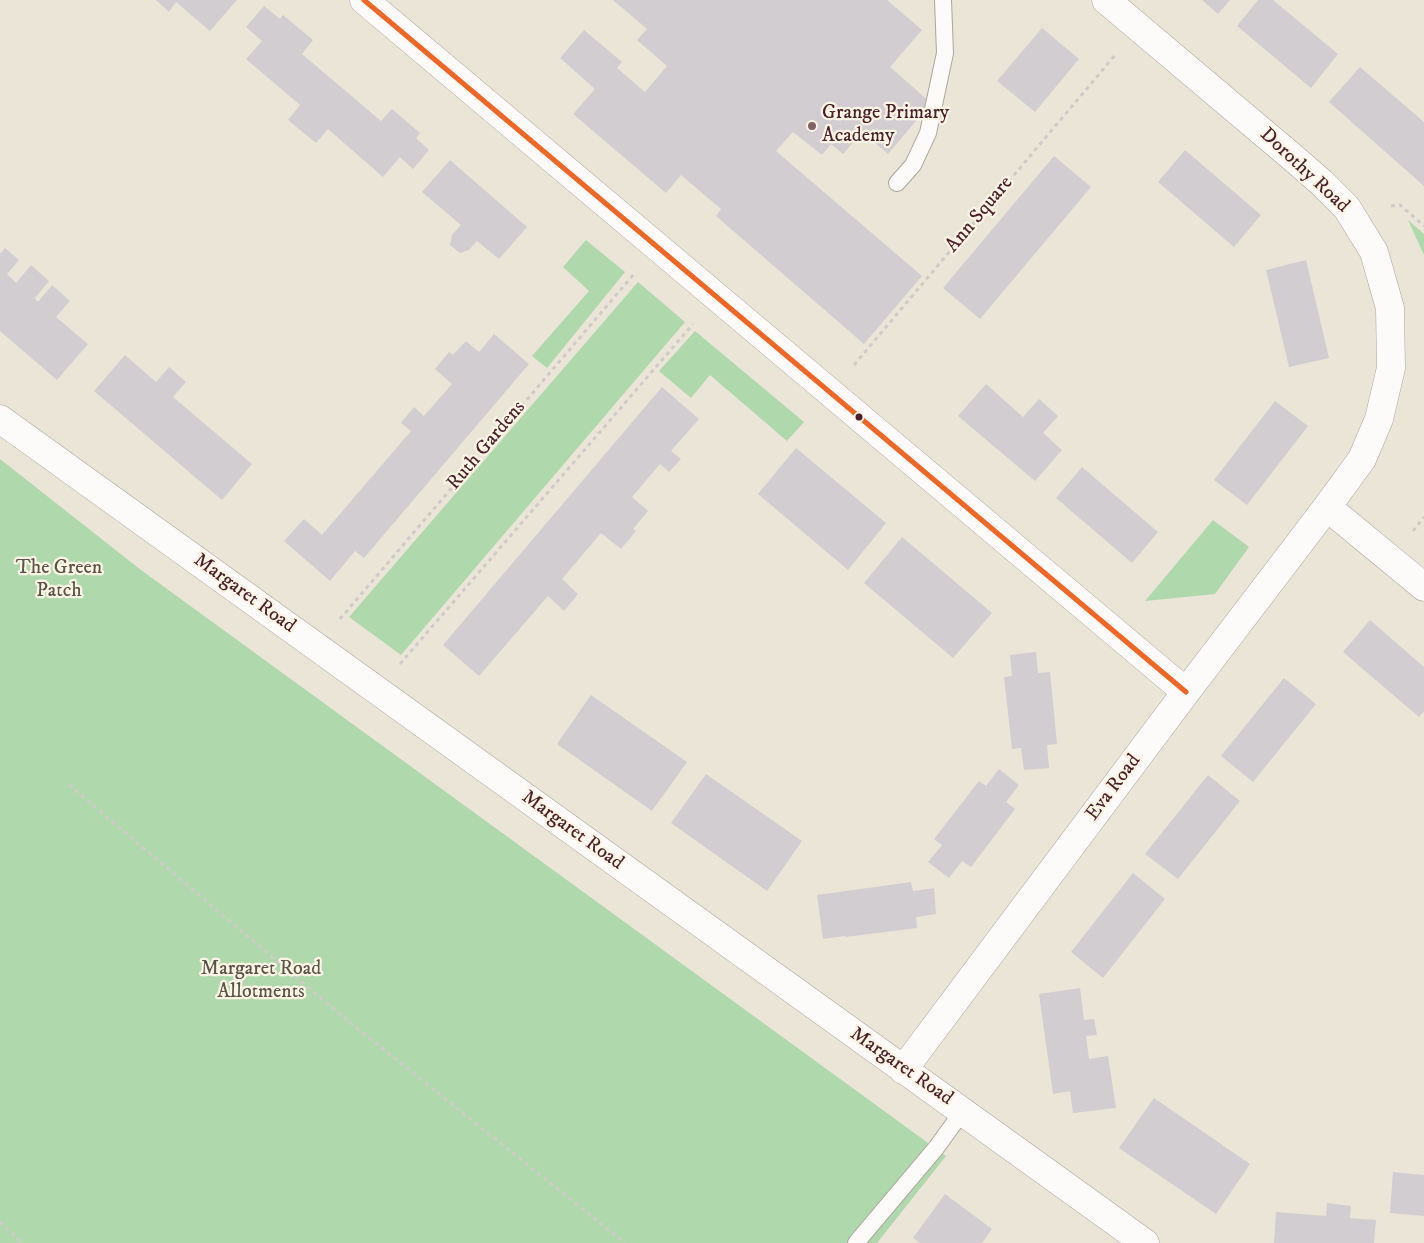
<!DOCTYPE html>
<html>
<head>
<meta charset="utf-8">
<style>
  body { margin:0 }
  canvas { display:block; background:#eae5d6 }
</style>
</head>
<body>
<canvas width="1424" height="1243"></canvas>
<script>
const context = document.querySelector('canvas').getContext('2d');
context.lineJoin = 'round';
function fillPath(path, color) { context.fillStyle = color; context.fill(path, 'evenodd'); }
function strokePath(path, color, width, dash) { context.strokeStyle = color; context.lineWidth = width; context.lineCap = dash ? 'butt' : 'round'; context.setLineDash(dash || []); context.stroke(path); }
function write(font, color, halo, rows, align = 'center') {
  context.font = font + ' "IM FELL DW Pica",serif'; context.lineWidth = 4.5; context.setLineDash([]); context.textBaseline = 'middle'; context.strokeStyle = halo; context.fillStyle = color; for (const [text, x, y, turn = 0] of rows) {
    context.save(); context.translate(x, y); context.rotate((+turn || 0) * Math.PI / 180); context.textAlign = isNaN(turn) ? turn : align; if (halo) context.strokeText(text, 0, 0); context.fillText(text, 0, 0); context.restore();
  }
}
fillPath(new Path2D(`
  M 1408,220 L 1424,234 L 1424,255 Z
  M 586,240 L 625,272 L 547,368 L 532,356 L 589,291 L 563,267 Z
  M 638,282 L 685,322 L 401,655 L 349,617 Z
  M 695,331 L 804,422 L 787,441 L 710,375 L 691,398 L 659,371 Z
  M 0,459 L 141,570 L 946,1156 L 877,1243 L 0,1243 Z
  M 1213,520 L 1249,547 L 1215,594 L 1145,601 Z`), '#b0d8ad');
fillPath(new Path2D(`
  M 156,0 L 237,0 L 210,31 L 176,2 L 169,12 Z
  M 613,0 L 887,0 L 922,30 L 890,67 L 931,103 L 888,154 L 862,132 L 843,154 L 831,144 L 822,155 L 793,132 L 776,151 L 922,276 L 864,344 L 716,216 L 721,209 L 681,175 L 666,193 L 573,114 L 595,89 L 560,58 L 584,30 L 622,62 L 617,68 L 645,92 L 667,66 L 637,40 L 647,29 Z
  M 1202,0 L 1230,0 L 1218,14 Z
  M 1258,0 L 1273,0 L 1338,54 L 1311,88 L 1237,26 Z
  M 264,6 L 280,19 L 283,15 L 313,40 L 302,54 L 381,121 L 392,109 L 420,133 L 416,138 L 429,150 L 413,169 L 400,157 L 383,177 L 328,129 L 316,143 L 288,120 L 300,105 L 246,59 L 262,41 L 246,27 Z
  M 1042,28 L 1079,59 L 1035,112 L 997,81 Z
  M 1360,67 L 1424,122 L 1424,186 L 1329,102 Z
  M 1185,150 L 1261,215 L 1234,247 L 1158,182 Z
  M 1054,156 L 1091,187 L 980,319 L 943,288 Z
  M 450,160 L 527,227 L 499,259 L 477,241 L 469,250 L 460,253 L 450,245 L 452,235 L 461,225 L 422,192 Z
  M 5,248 L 19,260 L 7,274 L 16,283 L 31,265 L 49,281 L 35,298 L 38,302 L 52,285 L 70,301 L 56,317 L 88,344 L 57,380 L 0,331 L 0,254 Z
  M 1306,260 L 1329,358 L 1289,367 L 1266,270 Z
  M 494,334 L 529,364 L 364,558 L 355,551 L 330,581 L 284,541 L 304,519 L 322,535 L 411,431 L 401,423 L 414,407 L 424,416 L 452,384 L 435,369 L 449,352 L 453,355 L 466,341 L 479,352 Z
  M 125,355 L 156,382 L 169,367 L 186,382 L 173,397 L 252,464 L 222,500 L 94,391 Z
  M 986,384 L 1023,417 L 1039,399 L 1058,416 L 1043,433 L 1062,450 L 1035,481 L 958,416 Z
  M 662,387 L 699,419 L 671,451 L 681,459 L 669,472 L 660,464 L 632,497 L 648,511 L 633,529 L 636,531 L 621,549 L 601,533 L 562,579 L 578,594 L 564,611 L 548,596 L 479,676 L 443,645 Z
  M 1275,401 L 1308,426 L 1247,505 L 1214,480 Z
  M 796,448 L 886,523 L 848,570 L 758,494 Z
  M 1082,467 L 1158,532 L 1132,563 L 1056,498 Z
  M 902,537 L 992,613 L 953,658 L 864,583 Z
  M 1370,620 L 1424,667 L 1424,711 L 1419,717 L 1343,652 Z
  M 1036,652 L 1038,673 L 1050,672 L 1057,744 L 1047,745 L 1049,768 L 1024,770 L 1021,748 L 1012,749 L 1004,677 L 1012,676 L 1010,655 Z
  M 1284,678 L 1316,704 L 1253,782 L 1221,756 Z
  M 591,695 L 687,762 L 652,811 L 557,744 Z
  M 999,769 L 1019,785 L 1006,802 L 1015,809 L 971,867 L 962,861 L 949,878 L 928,862 L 942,845 L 934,839 L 979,781 L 986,786 Z
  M 706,774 L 802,841 L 767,891 L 671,823 Z
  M 1208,775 L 1240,801 L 1178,879 L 1145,854 Z
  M 1133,873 L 1165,899 L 1103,978 L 1071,952 Z
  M 911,882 L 913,891 L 934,888 L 936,914 L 916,917 L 917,928 L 845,937 L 845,936 L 823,939 L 817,895 Z
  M 1080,988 L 1084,1020 L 1094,1019 L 1097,1035 L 1086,1036 L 1089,1059 L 1108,1056 L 1116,1108 L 1073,1113 L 1070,1091 L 1053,1094 L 1039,994 Z
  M 1154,1098 L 1250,1164 L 1216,1214 L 1119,1148 Z
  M 1393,1172 L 1424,1175 L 1424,1216 L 1390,1213 Z
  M 945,1194 L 992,1229 L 982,1243 L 920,1243 L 913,1238 Z
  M 1327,1203 L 1351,1206 L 1350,1218 L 1376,1220 L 1374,1243 L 1274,1243 L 1276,1212 L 1326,1216 Z`), '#d2cdd0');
const lane = new Path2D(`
  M 897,183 L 913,165 L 928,133 L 945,53 L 943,0
  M 856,1243 L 936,1148 L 963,1111`);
const street = new Path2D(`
  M 364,0 L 1186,692
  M 0,419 L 1145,1243
  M 1327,507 L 1424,587
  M 903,1070 L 1186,692 L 1327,507 L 1362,459 L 1379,419 L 1391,368 L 1390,308 L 1374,252 L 1347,208 L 1322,183 L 1291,156 L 1106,0`);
strokePath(lane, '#aca49d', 18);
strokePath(street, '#aca49d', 29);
strokePath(new Path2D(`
  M 1391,206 L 1400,205 L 1424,226
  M 854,365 L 1116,54
  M 1413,531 L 1424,517
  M 340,619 L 634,274
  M 400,664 L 693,324
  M 69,785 L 342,1016 L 625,1243
  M 0,1222 L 22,1243`), '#cfcbc8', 3, [4, 4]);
strokePath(lane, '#fcfbf9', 16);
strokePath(street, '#fcfbf9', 28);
strokePath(new Path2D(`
  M 364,0 L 1186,692`), '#f26522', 5);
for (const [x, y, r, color] of [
  [812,126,5,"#826467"],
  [859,417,4.5,"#4a1f2b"]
]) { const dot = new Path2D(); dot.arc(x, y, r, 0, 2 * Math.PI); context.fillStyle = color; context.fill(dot); strokePath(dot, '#fcf5e5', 2); }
write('20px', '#4a1f2b', '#fcf5e5', [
  ["Grange Primary",822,114],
  ["Academy",822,137]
], 'left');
write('20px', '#4a1f2b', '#fcf5e5', [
  ["Dorothy Road",1304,171,43],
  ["Ann Square",980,215,-50],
  ["Ruth Gardens",487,446,-50],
  ["Margaret Road",244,594,36],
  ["Eva Road",1114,788,-53],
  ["Margaret Road",572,831,36],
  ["Margaret Road",901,1067,35]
]);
write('20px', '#5a5348', '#fcf5e5', [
  ["The Green",59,569],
  ["Patch",59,592],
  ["Margaret Road",261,970],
  ["Allotments",261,993]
]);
</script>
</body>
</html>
